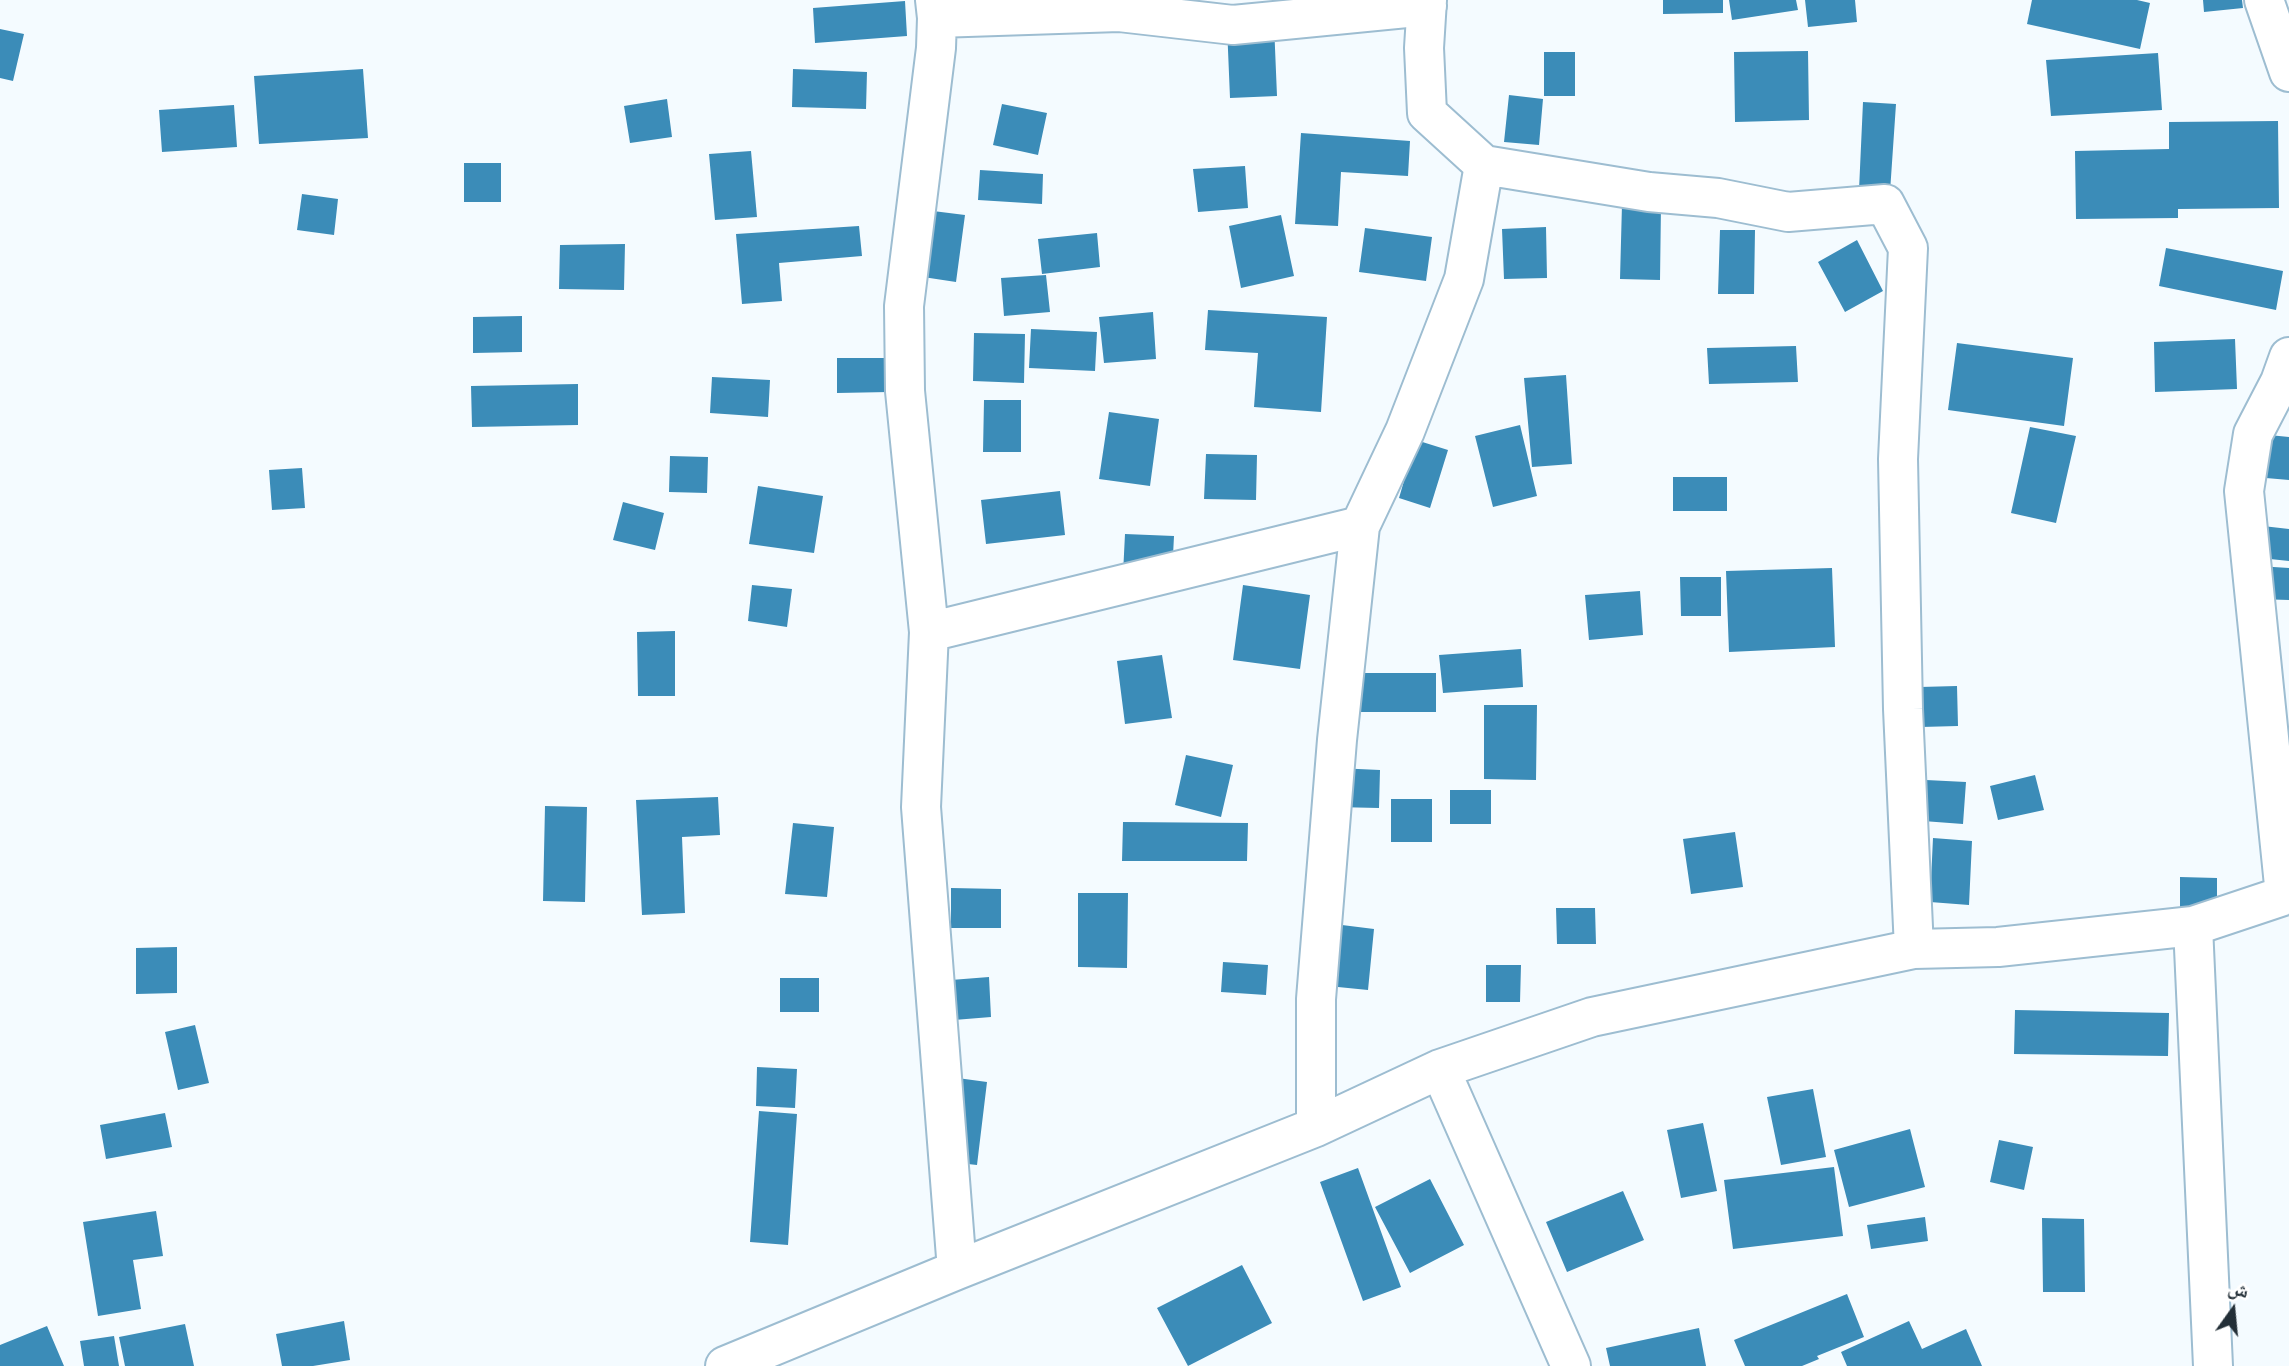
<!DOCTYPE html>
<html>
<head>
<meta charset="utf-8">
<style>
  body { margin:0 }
  #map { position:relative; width:2289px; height:1366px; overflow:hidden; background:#f4fbff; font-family:Inter,"Noto Naskh Arabic",sans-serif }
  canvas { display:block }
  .north { position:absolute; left:2198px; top:1275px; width:70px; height:70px; -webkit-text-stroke:5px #fff; paint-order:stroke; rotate:15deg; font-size:19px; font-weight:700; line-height:28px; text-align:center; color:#232f37 }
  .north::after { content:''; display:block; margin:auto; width:24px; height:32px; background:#232f37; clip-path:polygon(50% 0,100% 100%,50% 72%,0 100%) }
</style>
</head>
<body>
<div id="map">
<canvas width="2289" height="1366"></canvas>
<div class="north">ش</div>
</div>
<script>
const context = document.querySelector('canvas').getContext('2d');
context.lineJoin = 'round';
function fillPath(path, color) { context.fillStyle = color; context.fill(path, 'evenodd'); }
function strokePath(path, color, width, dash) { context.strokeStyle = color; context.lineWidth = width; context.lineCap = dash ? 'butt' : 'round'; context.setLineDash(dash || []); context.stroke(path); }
fillPath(new Path2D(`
  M 1663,0 L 1723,0 L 1723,13 L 1663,14 Z
  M 1729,0 L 1796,0 L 1798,10 L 1732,20 Z
  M 1805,0 L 1855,0 L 1857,22 L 1808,27 Z
  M 2032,0 L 2137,0 L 2150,3 L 2140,49 L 2027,24 Z
  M 2203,0 L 2242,0 L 2243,8 L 2204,12 Z
  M 905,1 L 907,36 L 815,43 L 813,8 Z
  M 1274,24 L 1277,96 L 1230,98 L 1227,26 Z
  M 0,29 L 24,34 L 13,81 L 0,78 Z
  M 1808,51 L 1809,120 L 1735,122 L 1734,52 Z
  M 1544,52 L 1575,52 L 1575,96 L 1544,96 Z
  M 2158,53 L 2162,110 L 2051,116 L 2046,60 Z
  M 363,69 L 368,138 L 259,144 L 254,76 Z
  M 793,69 L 867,72 L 866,109 L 792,107 Z
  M 1509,95 L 1543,99 L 1539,145 L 1504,142 Z
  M 667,99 L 672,137 L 630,143 L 624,106 Z
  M 1863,102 L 1896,104 L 1890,192 L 1859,190 Z
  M 1002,104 L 1047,113 L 1038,155 L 993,145 Z
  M 234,105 L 237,147 L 162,152 L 159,110 Z
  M 2278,121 L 2279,208 L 2178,209 L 2178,218 L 2076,219 L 2075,151 L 2169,149 L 2169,122 Z
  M 1301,133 L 1410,141 L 1408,176 L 1341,172 L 1338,226 L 1295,224 Z
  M 751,151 L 757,217 L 715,220 L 709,154 Z
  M 464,163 L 501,163 L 501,202 L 464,202 Z
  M 1245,166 L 1248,208 L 1198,212 L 1193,169 Z
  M 980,170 L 1043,174 L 1042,204 L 978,200 Z
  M 302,194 L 338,199 L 334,235 L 297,230 Z
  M 1622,204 L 1661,205 L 1660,280 L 1620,279 Z
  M 933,211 L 965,215 L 956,282 L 923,277 Z
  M 1281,215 L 1294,276 L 1241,288 L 1229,226 Z
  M 859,226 L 862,256 L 779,263 L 782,301 L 742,304 L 736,234 Z
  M 1546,227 L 1547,278 L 1504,279 L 1502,229 Z
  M 1365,228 L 1432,237 L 1426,281 L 1359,272 Z
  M 1720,230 L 1755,230 L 1754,294 L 1718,294 Z
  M 1097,233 L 1100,267 L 1042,274 L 1038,239 Z
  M 1857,240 L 1883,291 L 1845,312 L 1818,262 Z
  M 625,244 L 624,290 L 559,289 L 560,245 Z
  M 2166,248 L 2283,271 L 2276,310 L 2159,286 Z
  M 1046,275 L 1050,312 L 1004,316 L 1001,278 Z
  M 1208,310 L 1327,317 L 1321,412 L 1254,407 L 1258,353 L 1205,350 Z
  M 1153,312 L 1156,359 L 1104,363 L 1099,317 Z
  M 522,316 L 522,352 L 473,353 L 473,317 Z
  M 1031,329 L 1097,332 L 1095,371 L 1029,368 Z
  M 974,333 L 1025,334 L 1024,383 L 973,381 Z
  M 2235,339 L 2237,389 L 2155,392 L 2154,342 Z
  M 1957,343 L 2073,358 L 2064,426 L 1948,410 Z
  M 1796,346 L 1798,382 L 1709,384 L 1707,348 Z
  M 837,358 L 889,358 L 889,392 L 837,393 Z
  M 1566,375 L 1572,464 L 1532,467 L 1524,378 Z
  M 712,377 L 770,380 L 768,417 L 710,413 Z
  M 578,384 L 578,425 L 472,427 L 471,386 Z
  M 984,400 L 1021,400 L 1021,452 L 983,452 Z
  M 1109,412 L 1159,419 L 1150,486 L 1099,479 Z
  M 1520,425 L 1537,496 L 1493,507 L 1475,436 Z
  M 2030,427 L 2076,436 L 2056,523 L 2011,513 Z
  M 2269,435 L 2289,437 L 2289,480 L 2266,478 Z
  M 1416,440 L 1448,450 L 1430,508 L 1399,498 Z
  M 1206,454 L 1257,455 L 1256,500 L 1204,499 Z
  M 670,456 L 708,457 L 707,493 L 669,492 Z
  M 302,468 L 305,508 L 272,510 L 269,470 Z
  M 1673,477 L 1727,477 L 1727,511 L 1673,511 Z
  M 758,486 L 823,496 L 814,553 L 749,544 Z
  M 1060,491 L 1065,535 L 986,544 L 981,500 Z
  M 623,502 L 664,513 L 655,550 L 613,540 Z
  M 2254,525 L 2289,529 L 2289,561 L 2251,557 Z
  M 1125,534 L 1174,536 L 1172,575 L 1123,574 Z
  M 2258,566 L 2289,568 L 2289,600 L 2256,599 Z
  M 1832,568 L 1835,647 L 1729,652 L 1726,571 Z
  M 1680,577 L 1721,577 L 1721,616 L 1681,616 Z
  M 752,585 L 792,589 L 787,627 L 748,621 Z
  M 1243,585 L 1310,595 L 1300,669 L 1233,660 Z
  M 1640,591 L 1643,635 L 1589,640 L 1585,595 Z
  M 675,631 L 675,696 L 638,696 L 637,632 Z
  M 1521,649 L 1523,687 L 1443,693 L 1439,655 Z
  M 1162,655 L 1172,718 L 1125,724 L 1117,661 Z
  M 1348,673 L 1436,673 L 1436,712 L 1349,712 Z
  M 1957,686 L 1958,726 L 1921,727 L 1920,687 Z
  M 1484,705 L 1537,705 L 1536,780 L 1484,779 Z
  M 1186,755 L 1233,765 L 1221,817 L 1175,805 Z
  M 1336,768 L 1380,770 L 1379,808 L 1335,807 Z
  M 2035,775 L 2044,810 L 1998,820 L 1990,786 Z
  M 1926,780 L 1966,782 L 1963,824 L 1923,821 Z
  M 1450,790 L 1491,790 L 1491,824 L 1450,824 Z
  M 718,797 L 720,835 L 682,837 L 685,913 L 642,915 L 636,800 Z
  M 1391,799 L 1432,799 L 1432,842 L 1391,842 Z
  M 545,806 L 587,807 L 585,902 L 543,901 Z
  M 1123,822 L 1248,823 L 1247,861 L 1122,861 Z
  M 793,823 L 834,827 L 827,897 L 785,894 Z
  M 1735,832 L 1743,887 L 1691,894 L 1683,839 Z
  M 1933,838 L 1972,841 L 1969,905 L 1930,902 Z
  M 2180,877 L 2217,878 L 2217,912 L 2180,911 Z
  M 951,888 L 1001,889 L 1001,928 L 951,928 Z
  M 1078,893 L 1128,893 L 1127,968 L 1078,967 Z
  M 1556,908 L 1595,908 L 1596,944 L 1557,944 Z
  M 1334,924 L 1374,929 L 1368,990 L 1328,986 Z
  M 177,947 L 177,993 L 136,994 L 136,948 Z
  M 1223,962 L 1268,965 L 1266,995 L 1221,992 Z
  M 1486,965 L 1521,965 L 1520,1002 L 1486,1002 Z
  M 989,977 L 991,1017 L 954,1020 L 951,980 Z
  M 780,978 L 819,978 L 819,1012 L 780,1012 Z
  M 2015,1010 L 2169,1013 L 2168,1056 L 2014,1054 Z
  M 195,1025 L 209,1083 L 178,1090 L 165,1032 Z
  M 757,1067 L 797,1069 L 795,1108 L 756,1106 Z
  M 950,1077 L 987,1082 L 977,1165 L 940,1161 Z
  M 1813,1089 L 1826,1157 L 1781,1165 L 1767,1097 Z
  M 759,1111 L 797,1114 L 788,1245 L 750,1242 Z
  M 165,1113 L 172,1147 L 106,1159 L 100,1125 Z
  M 1703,1123 L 1717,1191 L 1681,1198 L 1667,1130 Z
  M 1910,1129 L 1925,1187 L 1849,1207 L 1834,1150 Z
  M 1999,1140 L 2033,1147 L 2024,1190 L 1990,1182 Z
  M 1834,1167 L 1843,1236 L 1733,1249 L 1724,1180 Z
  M 1358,1168 L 1401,1287 L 1363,1301 L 1320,1182 Z
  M 1430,1179 L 1464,1245 L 1410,1273 L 1375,1207 Z
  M 1623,1191 L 1644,1240 L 1567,1272 L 1546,1222 Z
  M 156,1211 L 163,1256 L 133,1260 L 141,1309 L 98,1316 L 83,1222 Z
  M 1925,1217 L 1928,1241 L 1871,1249 L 1867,1225 Z
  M 2042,1218 L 2084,1219 L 2085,1292 L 2043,1292 Z
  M 1242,1265 L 1272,1323 L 1188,1366 L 1157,1308 Z
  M 1847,1294 L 1864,1337 L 1817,1356 L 1819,1359 L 1802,1366 L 1745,1366 L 1734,1340 Z
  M 344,1321 L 350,1360 L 313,1366 L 282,1366 L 276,1334 Z
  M 1909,1321 L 1922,1349 L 1966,1329 L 1982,1366 L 1847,1366 L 1841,1352 Z
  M 185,1324 L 194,1366 L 125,1366 L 119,1337 Z
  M 47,1326 L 64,1366 L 0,1366 L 0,1345 Z
  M 1699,1328 L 1706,1366 L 1610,1366 L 1606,1348 Z
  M 114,1336 L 119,1366 L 84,1366 L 80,1341 Z`), '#3b8cb8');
const street = new Path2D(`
  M 935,0 L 937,18 L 936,48 L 904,306 L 905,391 L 929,632 L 921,807 L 957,1270
  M 1427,0 L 1424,48 L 1427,113 L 1484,165 L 1649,192 L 1718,198 L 1788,212 L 1885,204 L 1908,248 L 1898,459 L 1903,709 L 1914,949
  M 2264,0 L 2289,72
  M 937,18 L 1119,12 L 1233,25 L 1427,6
  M 929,632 L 1360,526
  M 2285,895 L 2244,491 L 2253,434 L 2280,382 L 2289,357
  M 2193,926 L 2213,1366
  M 1440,1069 L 1571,1366
  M 1316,1127 L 1316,999 L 1337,740 L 1360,526 L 1405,431 L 1464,279 L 1484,165
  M 725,1366 L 957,1270 L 1316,1127 L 1440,1069 L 1592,1017 L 1914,949 L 1998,947 L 2193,926 L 2289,894`);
strokePath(street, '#9dbdd1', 42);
strokePath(street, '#fff', 38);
</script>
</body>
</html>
